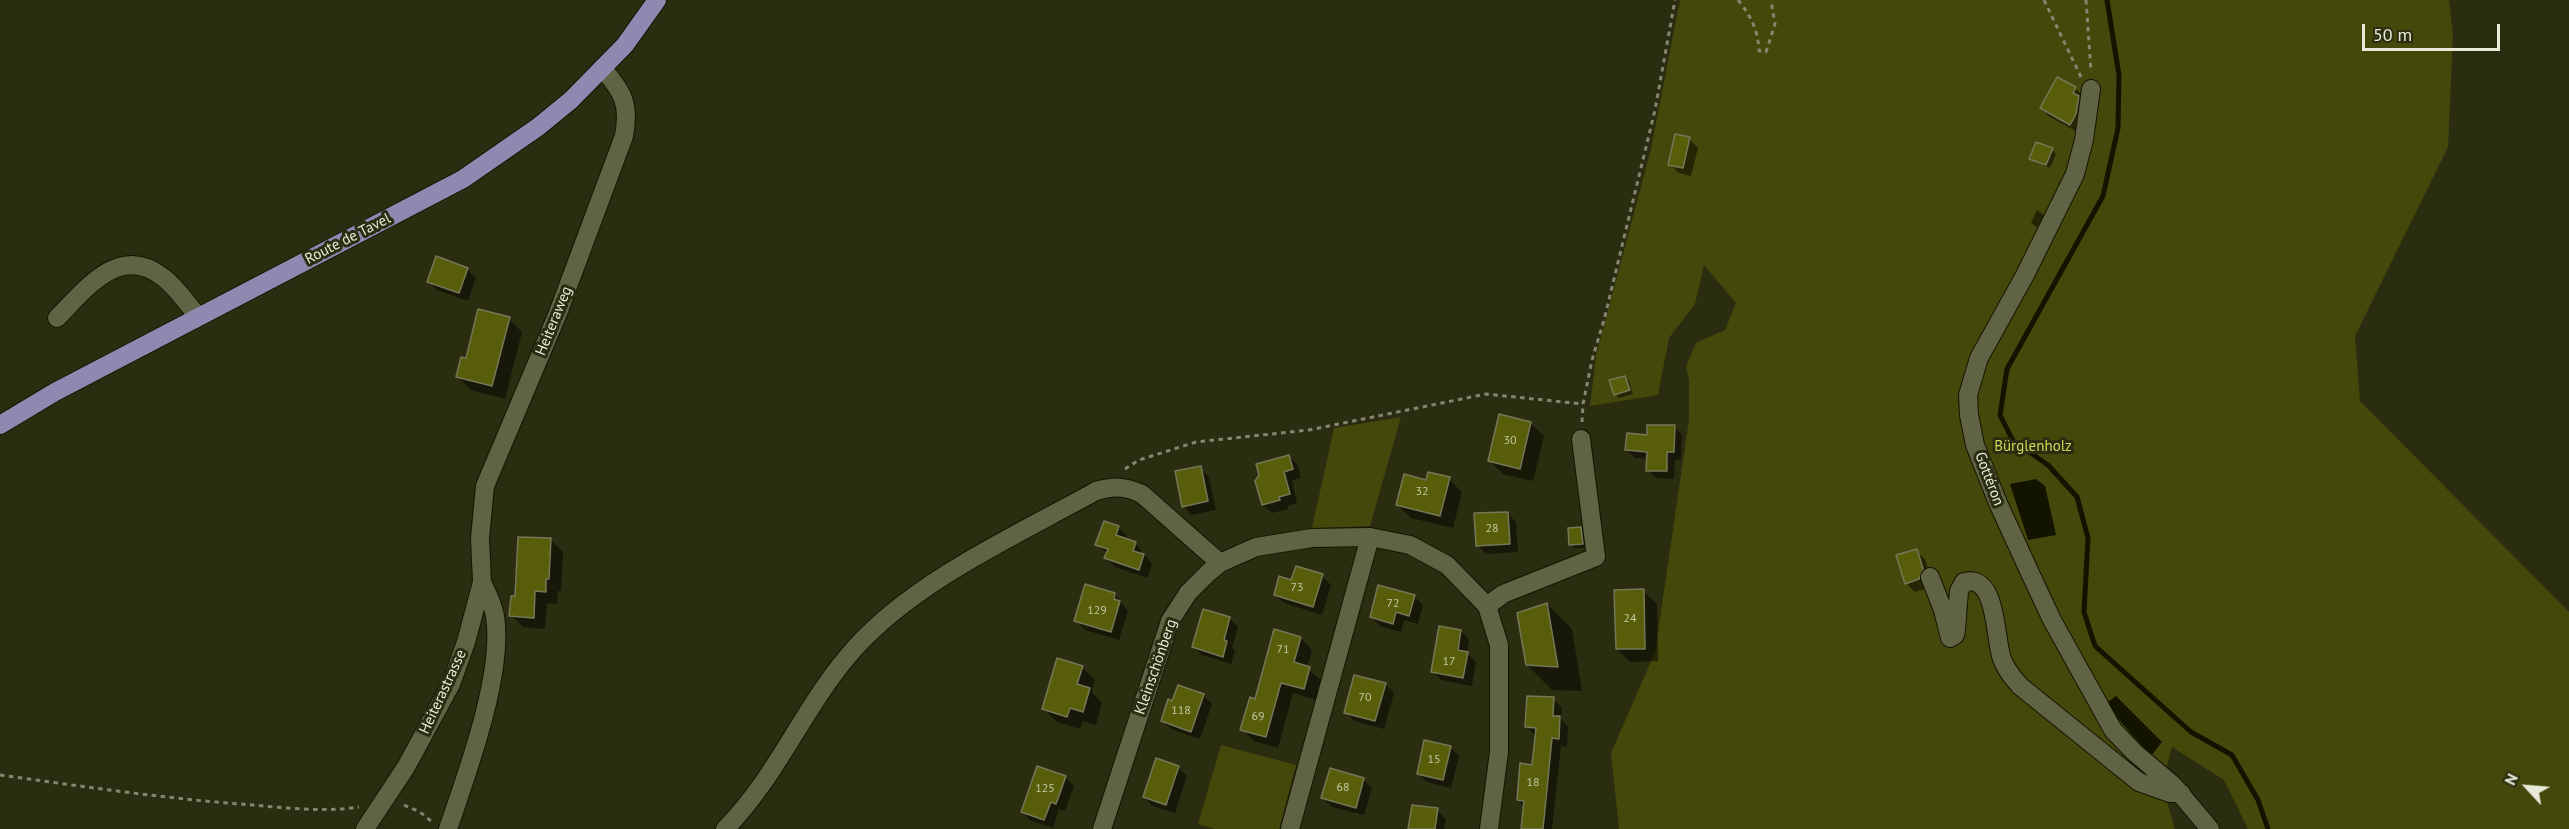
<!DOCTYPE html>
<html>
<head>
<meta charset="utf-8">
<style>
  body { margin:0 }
  #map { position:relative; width:2569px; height:829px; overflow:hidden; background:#2b2d10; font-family:"PT Sans",sans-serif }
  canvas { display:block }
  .north { position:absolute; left:2497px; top:757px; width:60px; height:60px; -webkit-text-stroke:4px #2b2d10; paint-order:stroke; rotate:296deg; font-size:16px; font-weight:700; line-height:24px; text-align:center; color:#e8ead9 }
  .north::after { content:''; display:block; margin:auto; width:21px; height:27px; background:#e8ead9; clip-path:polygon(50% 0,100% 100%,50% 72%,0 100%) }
  .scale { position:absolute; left:2362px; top:24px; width:138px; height:27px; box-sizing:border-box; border:3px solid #e8ead9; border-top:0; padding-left:8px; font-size:18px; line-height:21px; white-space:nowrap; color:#e8ead9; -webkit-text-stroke:4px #2b2d10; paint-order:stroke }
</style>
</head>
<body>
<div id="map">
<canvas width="2569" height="829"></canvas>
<div class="north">N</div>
<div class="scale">50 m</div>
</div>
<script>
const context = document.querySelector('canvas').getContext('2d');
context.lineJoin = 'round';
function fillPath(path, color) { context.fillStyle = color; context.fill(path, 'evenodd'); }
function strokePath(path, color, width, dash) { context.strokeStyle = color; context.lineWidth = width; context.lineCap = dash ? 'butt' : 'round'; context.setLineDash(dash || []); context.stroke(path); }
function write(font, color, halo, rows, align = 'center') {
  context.font = font + ' "PT Sans",sans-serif'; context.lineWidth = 6; context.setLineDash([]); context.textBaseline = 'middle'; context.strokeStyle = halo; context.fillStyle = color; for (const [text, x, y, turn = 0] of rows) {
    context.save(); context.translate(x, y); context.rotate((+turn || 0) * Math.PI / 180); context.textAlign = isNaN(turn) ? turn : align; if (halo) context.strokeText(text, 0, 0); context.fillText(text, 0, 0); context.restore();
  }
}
fillPath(new Path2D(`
  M 1680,0 L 2449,0 L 2453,34 L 2448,147 L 2355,336 L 2360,401 L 2569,612 L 2569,829 L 2248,829 L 2224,780 L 2172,747 L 2162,784 L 2175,829 L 1619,829 L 1611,753 L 1655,652 L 1689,420 L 1689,380 L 1686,366 L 1696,343 L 1725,330 L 1736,303 L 1704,265 L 1695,304 L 1669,338 L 1658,395 L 1590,406 L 1596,356 L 1651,149 Z
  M 1401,417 L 1370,526 L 1312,528 L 1334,428 Z
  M 1221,745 L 1296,765 L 1279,829 L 1215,829 L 1198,824 Z`), '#44480b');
fillPath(new Path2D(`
  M 2036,479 L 2045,486 L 2056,535 L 2028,540 L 2010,484 Z
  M 2116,696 L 2162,742 L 2151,756 L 2105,704 Z`), '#121400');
fillPath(new Path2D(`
  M 2075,88 L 2084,97 L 2079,133 L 2050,117 L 2041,108 Z
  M 1689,139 L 1698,148 L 1691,176 L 1679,173 L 1670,164 Z
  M 2052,150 L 2056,154 L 2050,168 L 2031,159 Z
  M 2037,210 L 2047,217 L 2040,230 L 2031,223 Z
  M 467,269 L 476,278 L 468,301 L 437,290 L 428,281 Z
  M 509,319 L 522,332 L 505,399 L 471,390 L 458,377 L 467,360 Z
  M 1625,377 L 1629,381 L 1633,394 L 1619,398 L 1615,394 Z
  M 1530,423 L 1544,436 L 1533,481 L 1503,474 L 1490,461 Z
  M 1674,427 L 1682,435 L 1681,460 L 1675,459 L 1674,479 L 1656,478 L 1648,470 L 1648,459 L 1635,458 L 1627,450 L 1649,437 Z
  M 1289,457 L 1298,465 L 1301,478 L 1292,480 L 1297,503 L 1287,506 L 1288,509 L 1272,513 L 1263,505 Z
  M 1200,468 L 1209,477 L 1216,510 L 1192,515 L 1183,506 Z
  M 1449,479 L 1462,492 L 1453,528 L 1411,518 L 1397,504 L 1428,482 Z
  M 1507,513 L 1516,522 L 1518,552 L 1486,554 L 1478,545 Z
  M 1118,527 L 1127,536 L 1126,540 L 1135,543 L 1152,564 L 1148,578 L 1115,567 L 1106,558 L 1108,554 L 1097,545 Z
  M 1580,529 L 1584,533 L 1586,548 L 1574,548 L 1570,544 Z
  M 551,540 L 563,552 L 561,591 L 558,591 L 557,604 L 547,603 L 545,629 L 523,627 L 511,615 L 516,598 Z
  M 1916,551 L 1925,559 L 1931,579 L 1928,588 L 1915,592 L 1906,583 Z
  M 1322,576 L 1331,585 L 1322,615 L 1284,603 L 1275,595 L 1292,582 Z
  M 1643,591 L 1657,604 L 1658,661 L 1630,662 L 1617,649 Z
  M 1115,595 L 1128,611 L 1119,640 L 1085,630 L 1076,621 Z
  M 1414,596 L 1423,605 L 1418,624 L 1404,620 L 1401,632 L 1380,626 L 1371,617 Z
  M 1547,604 L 1572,629 L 1582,691 L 1552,690 L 1527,665 Z
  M 1204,611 L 1230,619 L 1238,627 L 1232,648 L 1235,651 L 1231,664 L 1202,655 L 1193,647 Z
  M 1461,631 L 1469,640 L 1467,653 L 1476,662 L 1472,686 L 1441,680 L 1433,671 Z
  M 1301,638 L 1312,650 L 1307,668 L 1321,680 L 1316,700 L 1293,693 L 1278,748 L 1254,741 L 1242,729 L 1256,700 Z
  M 1082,667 L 1095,680 L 1092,692 L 1102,703 L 1096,725 L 1083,721 L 1080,729 L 1057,722 L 1044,709 Z
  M 1385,684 L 1394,693 L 1384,729 L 1354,721 L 1346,712 Z
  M 1203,695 L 1212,704 L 1200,739 L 1171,729 L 1162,721 Z
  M 1553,699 L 1562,708 L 1561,719 L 1568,727 L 1567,747 L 1561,746 L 1552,829 L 1522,829 L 1525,807 L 1518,800 L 1533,766 L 1535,736 L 1527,727 Z
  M 1450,747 L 1459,756 L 1451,788 L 1427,782 L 1418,773 Z
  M 1178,767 L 1187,776 L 1175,813 L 1153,806 L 1144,797 Z
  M 1065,777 L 1074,786 L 1065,811 L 1059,809 L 1053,828 L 1031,821 L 1022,812 Z
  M 1363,779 L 1372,788 L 1364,815 L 1332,807 L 1323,798 Z
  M 1437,810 L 1446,819 L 1444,829 L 1409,829 Z`), '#0007');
strokePath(new Path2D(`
  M 2107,0 L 2119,75 L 2118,128 L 2103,196 L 2007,369 L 2000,415 L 2013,441 L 2048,465 L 2077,497 L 2088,538 L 2084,612 L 2095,646 L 2191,732 L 2232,755 L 2258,800 L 2268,829`), '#121400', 5);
const building = new Path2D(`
  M 2057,77 L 2076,87 L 2073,93 L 2079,96 L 2076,114 L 2070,125 L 2040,108 Z
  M 1675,134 L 1690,137 L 1683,168 L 1668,165 Z
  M 2036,142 L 2053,148 L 2046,165 L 2029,159 Z
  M 436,256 L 468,268 L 459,293 L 427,282 Z
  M 478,309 L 510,317 L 492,386 L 456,377 L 461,357 L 466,358 Z
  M 1625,376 L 1630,390 L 1614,395 L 1609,380 Z
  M 1499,414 L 1531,422 L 1520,469 L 1488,461 Z
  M 1647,425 L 1675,425 L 1674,452 L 1667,452 L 1667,471 L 1646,471 L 1647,452 L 1625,450 L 1627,433 L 1647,435 Z
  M 1289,455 L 1293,469 L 1284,472 L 1290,494 L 1279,497 L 1280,500 L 1262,505 L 1255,481 L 1259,475 L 1256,464 Z
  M 1201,466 L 1208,501 L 1182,507 L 1175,471 Z
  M 1428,472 L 1450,477 L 1440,516 L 1396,505 L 1404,474 L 1426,480 Z
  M 1508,512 L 1510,544 L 1476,546 L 1474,513 Z
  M 1104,521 L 1119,526 L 1116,535 L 1136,542 L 1133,551 L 1144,554 L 1139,570 L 1104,558 L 1108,549 L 1095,545 Z
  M 1581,527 L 1583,544 L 1569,545 L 1568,528 Z
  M 518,537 L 551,538 L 549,579 L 546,579 L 546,592 L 535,591 L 534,618 L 509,616 L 511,596 L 515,596 Z
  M 1917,549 L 1923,569 L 1919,579 L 1905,584 L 1896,555 Z
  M 1296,566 L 1323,574 L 1313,607 L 1274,595 L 1279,576 L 1291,580 Z
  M 1085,584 L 1115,593 L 1114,599 L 1120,601 L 1111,632 L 1074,621 Z
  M 1378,585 L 1415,595 L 1409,616 L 1396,612 L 1393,624 L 1370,617 Z
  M 1644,589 L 1645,649 L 1616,649 L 1614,590 Z
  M 1547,603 L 1558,667 L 1526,665 L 1517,613 Z
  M 1203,609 L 1230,617 L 1224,640 L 1227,641 L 1223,657 L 1192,647 Z
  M 1439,626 L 1461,630 L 1458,650 L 1468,652 L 1463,678 L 1431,672 Z
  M 1274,629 L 1301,637 L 1294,662 L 1310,667 L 1304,689 L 1281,683 L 1266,737 L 1240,730 L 1250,697 L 1255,699 Z
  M 1057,658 L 1083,666 L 1077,684 L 1090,688 L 1083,712 L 1070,708 L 1067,717 L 1042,709 Z
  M 1354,675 L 1386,683 L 1375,721 L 1344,713 Z
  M 1178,685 L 1204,694 L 1191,732 L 1161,721 L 1168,699 L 1172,701 Z
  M 1527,696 L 1554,697 L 1553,716 L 1560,716 L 1559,739 L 1552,738 L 1543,829 L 1521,829 L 1524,801 L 1517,800 L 1520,763 L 1532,765 L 1536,728 L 1525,727 Z
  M 1424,740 L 1451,746 L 1443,780 L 1417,774 Z
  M 1156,758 L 1179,766 L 1166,805 L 1143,797 Z
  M 1037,766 L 1066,776 L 1056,804 L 1051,802 L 1044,820 L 1021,812 Z
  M 1330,768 L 1364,778 L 1356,808 L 1321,798 Z
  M 1412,805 L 1438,808 L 1435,829 L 1408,829 Z`);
fillPath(building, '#585d0a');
strokePath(building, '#747858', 1.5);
const minor = new Path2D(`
  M 2091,89 L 2084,140 L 2075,174 L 2025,275 L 1979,358 L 1968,395 L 1969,415 L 1975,445 L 1998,503 L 2030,573 L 2052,620 L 2113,730 L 2134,752 L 2173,785 L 2210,829
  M 57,318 C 86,289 120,242 164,278 C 177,288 187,304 198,316
  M 1930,577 L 1943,610 L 1950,638 L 1955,635 L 1956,630 L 1959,591 L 1964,582 C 1998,574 1994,637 2002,659 C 2006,670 2013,678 2020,686 L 2139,782 L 2170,793 L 2181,793
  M 1487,606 L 1503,594 L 1596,557 L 1581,439
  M 365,829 L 406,767 L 451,684 L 466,642 L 482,582 L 480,538 L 485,486 L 558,313 L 624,136 C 630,104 623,92 602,68
  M 448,829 C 467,773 504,674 495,616 C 493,604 487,593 482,582
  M 725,829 C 778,776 805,703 855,648 C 916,580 1017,535 1096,491 C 1114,486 1124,486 1142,494 L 1220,563
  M 1102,829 L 1170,621 L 1188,593 L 1208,573 L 1220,563 L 1256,547 L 1312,538 L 1370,537 L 1410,545 L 1447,565 L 1487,606 L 1499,645 L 1499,752 L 1489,829
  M 1290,829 L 1370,537`);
const major = new Path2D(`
  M 0,425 L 55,392 L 463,179 L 538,127 L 571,100 L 625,45 L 657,0`);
strokePath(minor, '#131500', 20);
strokePath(major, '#131500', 20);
strokePath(new Path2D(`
  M 1738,0 C 1751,16 1758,30 1759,51 L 1766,52 L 1775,24 L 1771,0
  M 2044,0 L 2081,77
  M 2086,0 L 2091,72
  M 1582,422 L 1583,404 L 1592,360 L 1604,320 L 1655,110 L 1675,0
  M 1125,469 L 1139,460 L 1196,442 L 1309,430 L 1486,394 L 1583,404
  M 0,775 C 80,786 160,798 240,804 C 279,807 321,813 359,807
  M 404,805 L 420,812 L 431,821`), '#84866f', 3, [4.5, 4.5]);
strokePath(minor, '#606344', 18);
strokePath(major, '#8f88b1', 18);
write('12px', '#c4c7a5', null, [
  ["30",1510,441],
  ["32",1422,492],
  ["28",1492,529],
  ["73",1297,588],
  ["72",1393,604],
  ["129",1097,611],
  ["24",1630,619],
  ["71",1283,650],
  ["17",1449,662],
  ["70",1365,698],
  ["118",1181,711],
  ["69",1258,717],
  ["15",1434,760],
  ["18",1533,783],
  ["68",1343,788],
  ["125",1045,789]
]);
write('15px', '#e8ead9', '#2b2d10', [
  ["Route de Tavel",348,239,-27],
  ["Heiteraweg",554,321,-68],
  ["Gottéron",1989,479,69],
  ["Kleinschönberg",1156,667,-71],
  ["Heiterastrasse",443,692,-65]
]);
write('15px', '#d1db59', '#2b2d10', [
  ["Bürglenholz",2033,447]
]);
</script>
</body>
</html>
